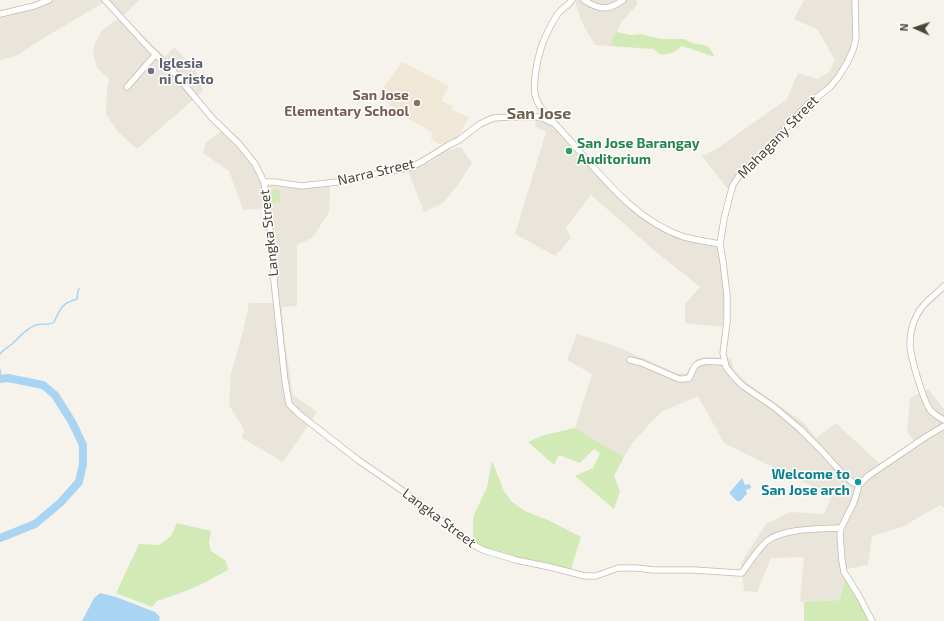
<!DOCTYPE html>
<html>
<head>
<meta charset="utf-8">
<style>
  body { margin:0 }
  #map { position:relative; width:944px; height:621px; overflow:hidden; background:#f6f3ec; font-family:"Exo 2",sans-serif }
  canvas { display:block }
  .north { position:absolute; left:896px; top:8px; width:40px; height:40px; -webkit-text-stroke:3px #fff; paint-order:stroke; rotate:273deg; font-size:11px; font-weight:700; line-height:16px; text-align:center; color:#4b4439 }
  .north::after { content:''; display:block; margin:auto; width:14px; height:18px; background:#4b4439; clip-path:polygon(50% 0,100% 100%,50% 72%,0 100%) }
</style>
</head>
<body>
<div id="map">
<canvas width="944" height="621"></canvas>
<div class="north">N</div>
</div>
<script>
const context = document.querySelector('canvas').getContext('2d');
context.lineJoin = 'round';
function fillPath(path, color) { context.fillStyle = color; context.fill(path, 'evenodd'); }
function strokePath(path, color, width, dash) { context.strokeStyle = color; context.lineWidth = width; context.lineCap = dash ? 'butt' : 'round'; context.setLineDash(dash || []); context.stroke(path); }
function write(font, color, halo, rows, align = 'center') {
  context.font = font + ' "Exo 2",sans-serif'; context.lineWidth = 3; context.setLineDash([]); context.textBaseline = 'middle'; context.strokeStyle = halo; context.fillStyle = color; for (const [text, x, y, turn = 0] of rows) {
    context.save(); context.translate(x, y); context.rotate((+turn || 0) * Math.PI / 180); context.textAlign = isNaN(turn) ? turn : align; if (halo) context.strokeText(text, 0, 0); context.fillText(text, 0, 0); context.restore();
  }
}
fillPath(new Path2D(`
  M 40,0 L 120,0 L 121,1 L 122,0 L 139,0 L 123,16 L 165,57 L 174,47 L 197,72 L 203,91 L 137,149 L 118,132 L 106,114 L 107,90 L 109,79 L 97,68 L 93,54 L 94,46 L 102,30 L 118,19 L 103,3 L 47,36 L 16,56 L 0,60 L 0,11 L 18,8 Z
  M 576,0 L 637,0 L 637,5 L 622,21 L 610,46 L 595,45 L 582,23 L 576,6 Z
  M 804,0 L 853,0 L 854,34 L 852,46 L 847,59 L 838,75 L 829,85 L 740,172 L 731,188 L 727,188 L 702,156 L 718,148 L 787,99 L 798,73 L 818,79 L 829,72 L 835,60 L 818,30 L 794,19 Z
  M 537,119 L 549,123 L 556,128 L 614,193 L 630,208 L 683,239 L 717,247 L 719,249 L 725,290 L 725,309 L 723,327 L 685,323 L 685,304 L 700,287 L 655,251 L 591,195 L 566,228 L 571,238 L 555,256 L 515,234 L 546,132 L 535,126 Z
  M 226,127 L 240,139 L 259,166 L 269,186 L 292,187 L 306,189 L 330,186 L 329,213 L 312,238 L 297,245 L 297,306 L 282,307 L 285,343 L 293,395 L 317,412 L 283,462 L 242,438 L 244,429 L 229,405 L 231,374 L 244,328 L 249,303 L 274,303 L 265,208 L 243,210 L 229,171 L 203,153 L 206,143 Z
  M 461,147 L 472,163 L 457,186 L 443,203 L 424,212 L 408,171 L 434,160 L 445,151 Z
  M 577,334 L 615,346 L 679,374 L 686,373 L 696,360 L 705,357 L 731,358 L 734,370 L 747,383 L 804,423 L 816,438 L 836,423 L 881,465 L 914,441 L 907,432 L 910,398 L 928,389 L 944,409 L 944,508 L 940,505 L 902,527 L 872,536 L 868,565 L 846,569 L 840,600 L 800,602 L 804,557 L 771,558 L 757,592 L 744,591 L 741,563 L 766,524 L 790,512 L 824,514 L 832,496 L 724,443 L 698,396 L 661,412 L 633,442 L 624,457 L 575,428 L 592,374 L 567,360 Z`), '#eae5da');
fillPath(new Path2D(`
  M 402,62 L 449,86 L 441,101 L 453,106 L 452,110 L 469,117 L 458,137 L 447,141 L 441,145 L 431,139 L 432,132 L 398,113 L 379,94 Z`), '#efe8d6');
fillPath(new Path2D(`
  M 616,32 L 631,35 L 641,34 L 661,39 L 684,39 L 692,43 L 708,46 L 715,57 L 682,46 L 672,53 L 661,55 L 653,49 L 610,46 Z
  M 279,189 L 281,202 L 270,204 L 268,191 Z
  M 575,428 L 624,457 L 614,476 L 620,491 L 614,509 L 575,476 L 593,468 L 600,453 L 594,449 L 580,463 L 559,455 L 554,465 L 528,442 L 544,435 Z
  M 492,461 L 504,491 L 512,502 L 525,511 L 550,521 L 581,537 L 571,569 L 506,555 L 484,548 L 473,541 L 473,517 L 487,487 Z
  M 177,523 L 211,531 L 209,543 L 211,551 L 226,561 L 228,570 L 204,583 L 186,591 L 157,601 L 152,607 L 116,593 L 139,544 L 159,545 L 171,536 Z
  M 845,577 L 858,597 L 870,621 L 804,621 L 804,602 L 840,600 Z`), '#d2eab5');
fillPath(new Path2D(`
  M 742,478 L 745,485 L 750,484 L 751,488 L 746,490 L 747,494 L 740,501 L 737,501 L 730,494 L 730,492 Z
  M 100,593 L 116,597 L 155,612 L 160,617 L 159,621 L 82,621 L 94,598 Z`), '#a9d4f2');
strokePath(new Path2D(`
  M 0,354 C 3,350 8,347 12,344 C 20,337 25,329 36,325 C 41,323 49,326 54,322 C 56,319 55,319 57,316 C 61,306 66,302 77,299 L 78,291 L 79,289
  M 0,370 L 1,378`), '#a9d4f2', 1.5);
strokePath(new Path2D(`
  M 0,379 L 8,378 L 43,385 L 55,395 L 72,422 L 83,445 L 83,464 L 79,482 L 60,503 L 35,524 L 0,538`), '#a9d4f2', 8);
const minor = new Path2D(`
  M 105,0 L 149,48 L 172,70 L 213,119 L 239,144 L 255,164 L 264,182 L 265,189 L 272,247 L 274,281 L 285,381 L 289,404 L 299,414 L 358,460 L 406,493 L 470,543 L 483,550 L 516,560 L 550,567 L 585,576 L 596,576 L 618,568 L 636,568 L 654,570 L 694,570 L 739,573 L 742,573 L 744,570 C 751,560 758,549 767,541 C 784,528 820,529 841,528
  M 584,0 C 599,10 608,11 623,0
  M 855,0 L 856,38 L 853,50 L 847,63 L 839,76 L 830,87 L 806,106 L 763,153 L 739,176 L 733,185 L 730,195 L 724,219 L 720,244 L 723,262 L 727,295 L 727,322 L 723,353 L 726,367 L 734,377 L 743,386 L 774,407 L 800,429 L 820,449 L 842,473 L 852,482 L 859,485
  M 0,14 L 34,6 L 49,0
  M 127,87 L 156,54
  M 552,121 C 546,113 539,108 536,98 C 533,91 535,84 535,77 C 538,52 544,36 557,15 C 561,9 568,6 572,0
  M 264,182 L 274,182 L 302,186 L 310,185 L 337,182 L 411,167 L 423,161 L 447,146 L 459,140 L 480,124 L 493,118 L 512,117 L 540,117 L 545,119 L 555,124 C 594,165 628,218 684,237 C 696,240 708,242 720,244
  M 944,286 C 935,296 923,302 917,315 C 912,324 910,334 910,344 C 910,356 924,403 931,411 C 935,415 940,418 944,420
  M 630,360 L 642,363 L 679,379 L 684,379 L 689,378 C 692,374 692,370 695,366 C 702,359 716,362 724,362
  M 872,621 L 859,596 L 844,572 L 842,561 L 840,535 L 841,528 L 854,502 L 859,485 L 868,476 L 927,436 L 944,426`);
strokePath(minor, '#c2bbae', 7);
strokePath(minor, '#fff', 5.5);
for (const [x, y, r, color] of [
  [151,71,4,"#6b7280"],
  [417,103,4,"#8d6e63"],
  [569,151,4,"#2e9e5b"],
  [858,482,4,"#0f9aa8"]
]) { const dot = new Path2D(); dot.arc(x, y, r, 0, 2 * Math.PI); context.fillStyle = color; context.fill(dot); strokePath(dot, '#fff', 1.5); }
write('bold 14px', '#5b616d', '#fff', [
  ["Iglesia",159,63],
  ["ni Cristo",159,79]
], 'left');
write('bold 14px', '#785e54', '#fff', [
  ["San Jose",409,95],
  ["Elementary School",409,111]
], 'right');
write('14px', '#4b4439', '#fff', [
  ["Mahagany Street",778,137,-46],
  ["Narra Street",376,172,-13],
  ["Langka Street",269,233,-96],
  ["Langka Street",439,518,37]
]);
write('bold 14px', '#27864d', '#fff', [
  ["San Jose Barangay",577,143],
  ["Auditorium",577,159]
], 'left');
write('bold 14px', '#0d838f', '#fff', [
  ["Welcome to",850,474],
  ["San Jose arch",850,490]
], 'right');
write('bold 16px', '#6e6250', '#fff', [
  ["San Jose",539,114]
]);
</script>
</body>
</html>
